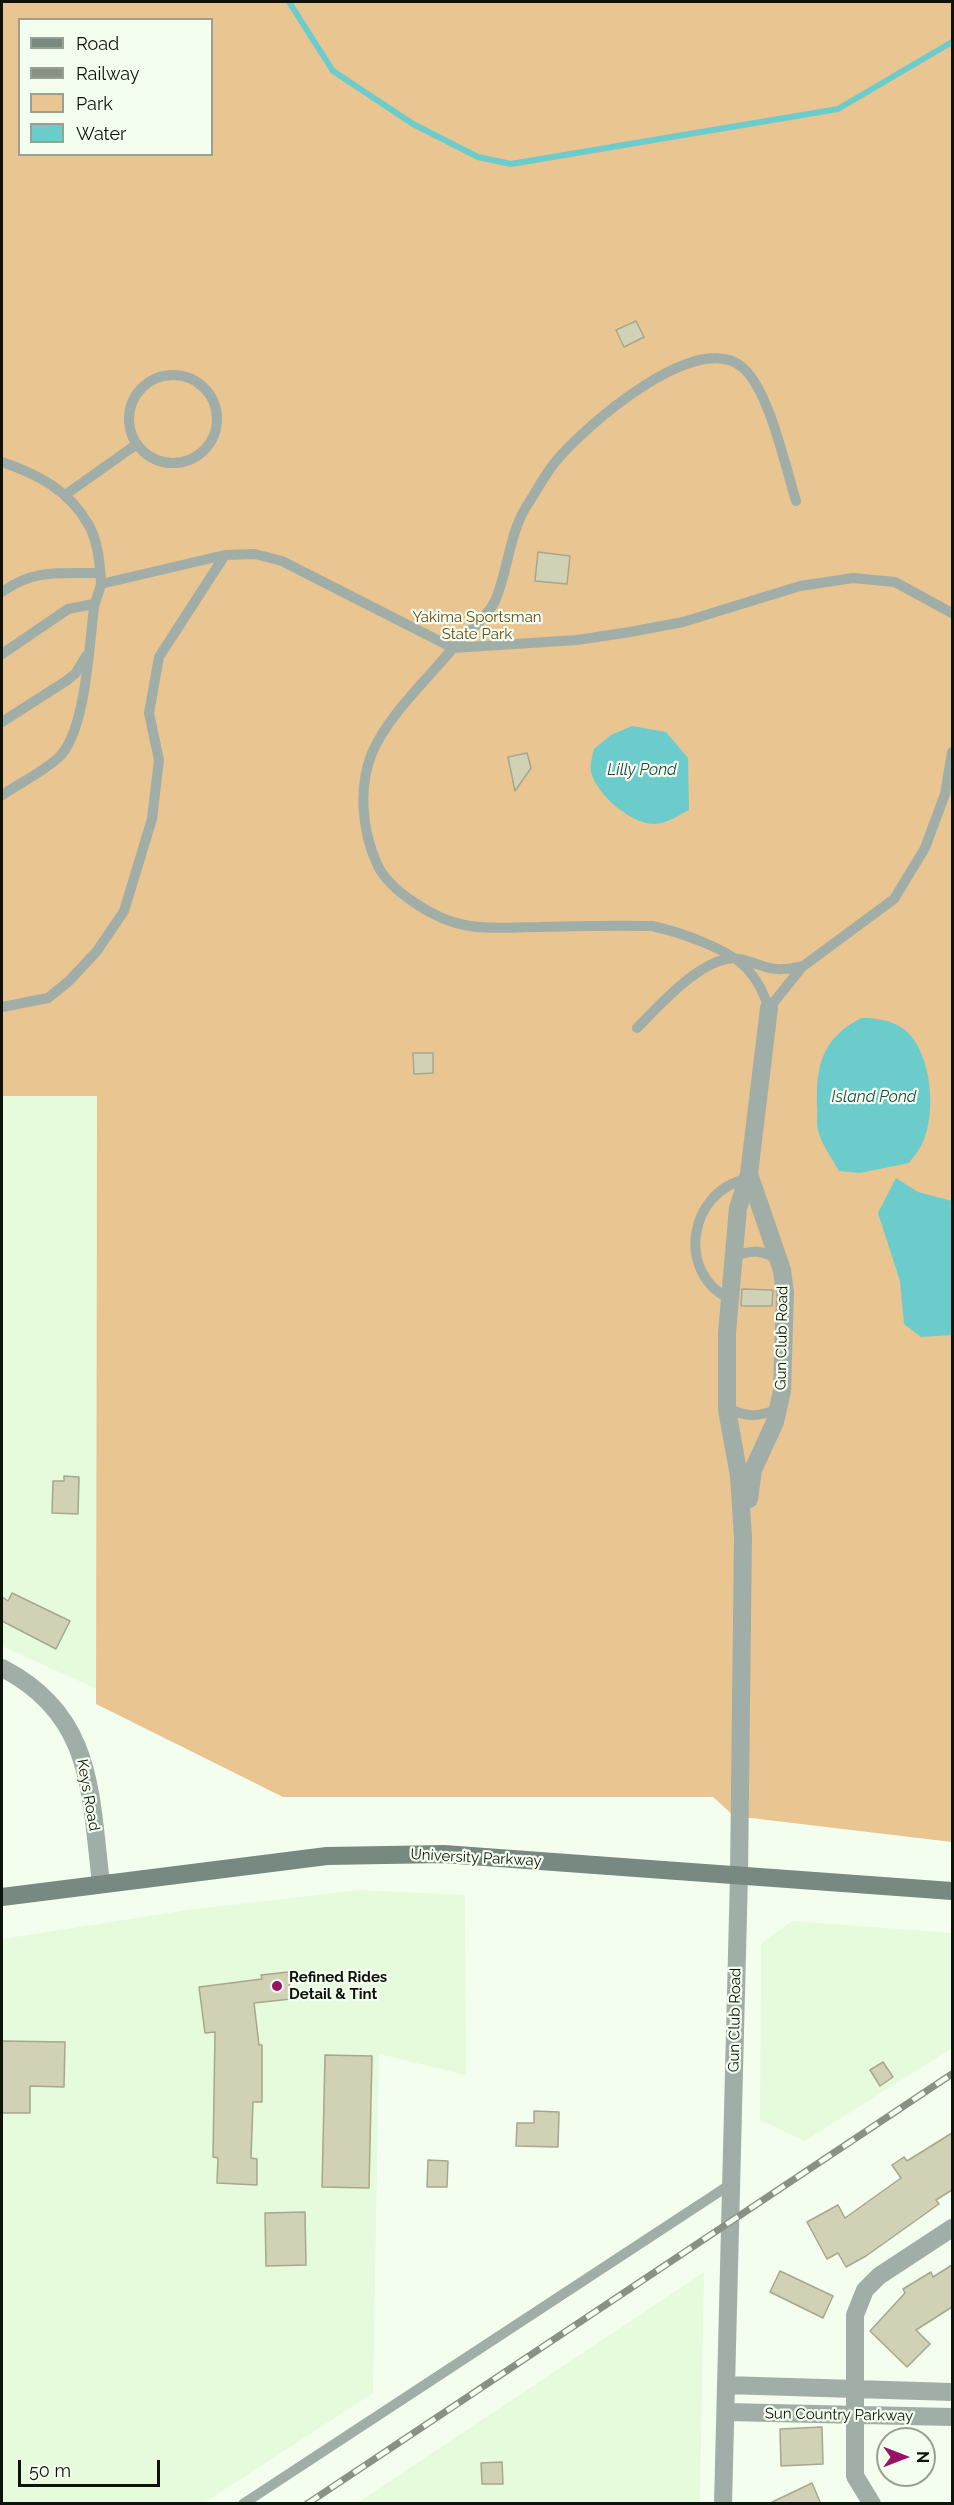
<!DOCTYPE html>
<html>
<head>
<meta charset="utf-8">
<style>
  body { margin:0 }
  #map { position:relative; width:954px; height:2505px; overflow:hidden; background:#f4feef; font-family:Raleway,sans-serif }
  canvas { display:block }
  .frame { position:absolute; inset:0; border:3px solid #0d120a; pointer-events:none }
  .legend { position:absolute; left:18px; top:18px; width:195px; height:138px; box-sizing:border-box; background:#f4feef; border:2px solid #98a093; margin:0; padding:8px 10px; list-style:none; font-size:18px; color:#0d120a }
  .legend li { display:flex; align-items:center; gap:12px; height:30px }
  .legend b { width:30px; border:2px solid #98a093 }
  .north { position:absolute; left:876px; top:2427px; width:60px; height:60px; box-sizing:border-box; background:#f4feef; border:2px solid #98a093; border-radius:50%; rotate:90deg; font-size:16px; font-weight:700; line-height:24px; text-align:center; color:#0d120a }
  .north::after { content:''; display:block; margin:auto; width:21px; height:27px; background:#991266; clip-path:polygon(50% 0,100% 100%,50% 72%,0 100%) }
  .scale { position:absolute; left:18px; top:2460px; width:142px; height:27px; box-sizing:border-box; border:3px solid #0d120a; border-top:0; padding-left:8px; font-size:18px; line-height:21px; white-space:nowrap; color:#0d120a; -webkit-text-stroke:4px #f4feef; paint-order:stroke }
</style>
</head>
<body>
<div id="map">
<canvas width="954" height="2505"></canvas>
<div class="frame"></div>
<ul class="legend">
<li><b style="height:8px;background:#778980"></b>Road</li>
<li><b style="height:8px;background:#899185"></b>Railway</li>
<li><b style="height:16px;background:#e8c591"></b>Park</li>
<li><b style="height:16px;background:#6ccccc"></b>Water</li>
</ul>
<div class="north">N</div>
<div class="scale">50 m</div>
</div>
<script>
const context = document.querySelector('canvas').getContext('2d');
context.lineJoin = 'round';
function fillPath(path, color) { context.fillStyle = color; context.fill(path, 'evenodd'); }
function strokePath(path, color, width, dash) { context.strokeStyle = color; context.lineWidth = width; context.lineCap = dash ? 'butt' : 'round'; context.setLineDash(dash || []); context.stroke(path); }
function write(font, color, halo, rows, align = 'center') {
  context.font = font + ' Raleway,sans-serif'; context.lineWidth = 4.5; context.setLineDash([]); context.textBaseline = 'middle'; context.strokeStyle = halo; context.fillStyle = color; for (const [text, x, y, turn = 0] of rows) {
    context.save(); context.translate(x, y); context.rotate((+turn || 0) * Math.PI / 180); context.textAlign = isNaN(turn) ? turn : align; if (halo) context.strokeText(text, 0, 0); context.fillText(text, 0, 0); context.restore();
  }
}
fillPath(new Path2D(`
  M 2,1096 L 97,1096 L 96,1689 L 2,1646 Z
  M 359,1890 L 465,1895 L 466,2075 L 379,2054 L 373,2393 L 204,2503 L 2,2504 L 2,1939 L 188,1910 Z
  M 793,1921 L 952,1933 L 952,2048 L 805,2141 L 760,2120 L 761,1943 Z
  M 704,2272 L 700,2503 L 357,2503 Z`), '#e6fbdc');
fillPath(new Path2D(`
  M 2,2 L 952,2 L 952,1842 L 734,1816 L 713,1797 L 283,1797 L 96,1704 L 97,1096 L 2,1096 ZM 20,20 L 212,20 L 212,154 L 20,154 Z`), '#e8c591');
fillPath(new Path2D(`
  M 632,726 L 666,732 L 688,758 L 689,810 C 679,815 666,824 654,824 C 631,824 597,795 591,772 C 590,765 592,757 594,749 L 611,735 Z
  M 861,1018 C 877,1018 892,1020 905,1030 C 932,1052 937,1114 922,1144 C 919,1151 913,1157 909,1163 L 860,1173 L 839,1171 C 832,1158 821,1144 818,1130 C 816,1123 818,1114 817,1106 C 816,1064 822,1039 861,1018 Z
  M 896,1178 L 918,1192 L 952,1201 L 952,1335 L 921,1337 L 904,1324 L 900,1281 L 878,1213 Z`), '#6ccccc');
strokePath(new Path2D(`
  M 289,2 L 333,71 L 413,124 L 478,157 L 511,164 L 838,109 L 952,42`), '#6ccccc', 6);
const building = new Path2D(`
  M 636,321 L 644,337 L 624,347 L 616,330 Z
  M 538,552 L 570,556 L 567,584 L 535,581 Z
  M 527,753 L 531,768 L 515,791 L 508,757 Z
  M 413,1053 L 433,1053 L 433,1073 L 414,1074 Z
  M 742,1289 L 773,1290 L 772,1306 L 741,1306 Z
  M 64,1476 L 79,1477 L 78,1514 L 52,1513 L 53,1481 L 64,1481 Z
  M 12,1593 L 70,1621 L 56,1649 L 2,1621 L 2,1597 L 8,1601 Z
  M 288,1972 L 291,1999 L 254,2003 L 259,2045 L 262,2045 L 262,2102 L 253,2102 L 251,2158 L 257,2159 L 257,2185 L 217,2183 L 218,2158 L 213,2157 L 215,2032 L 205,2033 L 199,1987 L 262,1979 L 261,1975 Z
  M 2,2041 L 65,2042 L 64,2087 L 30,2086 L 30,2113 L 2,2113 Z
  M 325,2055 L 372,2056 L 369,2188 L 322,2187 Z
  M 883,2062 L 893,2077 L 880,2086 L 870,2070 Z
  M 534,2111 L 559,2112 L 558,2147 L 516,2146 L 517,2123 L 534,2123 Z
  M 952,2133 L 952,2190 L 936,2200 L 939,2204 L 866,2256 L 846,2267 L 838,2253 L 827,2259 L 807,2222 L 838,2205 L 845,2218 L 901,2178 L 892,2165 L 904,2157 L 907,2161 Z
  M 428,2160 L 448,2161 L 447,2187 L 427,2187 Z
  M 305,2212 L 306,2265 L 266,2266 L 265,2213 Z
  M 952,2265 L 952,2307 L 916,2330 L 930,2344 L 907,2367 L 870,2331 L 905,2293 L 903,2289 L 931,2272 L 933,2277 Z
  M 780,2271 L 833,2296 L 823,2318 L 770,2292 Z
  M 822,2427 L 823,2464 L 781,2466 L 780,2429 Z
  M 502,2462 L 503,2484 L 482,2484 L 481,2463 Z
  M 812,2483 L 821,2504 L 768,2504 Z`);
fillPath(building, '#d1d1b6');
strokePath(building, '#a7a78c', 1.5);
strokePath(new Path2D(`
  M129 419a44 44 0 1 1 88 0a44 44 0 1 1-88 0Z
  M 2,462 C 37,474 69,490 88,524 C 98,540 100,563 101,582 C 101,590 95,599 94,608 C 89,645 86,731 59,757 C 43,772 20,783 2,795
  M 65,495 L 137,444
  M 101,584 L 225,555 L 255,554 L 282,561 L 453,648 C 465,634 487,618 495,601 C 508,571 509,535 526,507 C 536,492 545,474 556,461 C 585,426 696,329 742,367 C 769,389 785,466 796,501
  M 2,592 C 36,568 59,574 100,573
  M 952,613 L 895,582 L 853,578 L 800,586 L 683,622 L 630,632 L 577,640 L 453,648 C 426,681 389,714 372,753 C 358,787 362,831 377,864 C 389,891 436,920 465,925 C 488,930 514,927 538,927 C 576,926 614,925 652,926 C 679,932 731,949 749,971 C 759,982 764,994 769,1008 L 802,967 L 894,899 L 925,848 L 945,794 L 952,752
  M 2,654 L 68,609 L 94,604
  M 2,722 L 66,681 L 75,674 L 86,656
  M 2,1007 L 48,998 L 69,981 L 97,951 L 124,911 L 152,819 L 159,760 L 149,713 L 159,657 L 225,555
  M 637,1028 C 658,1007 706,952 739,959 C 767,965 770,974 802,966
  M 734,1256 C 752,1250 763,1249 779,1261
  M 730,1299 C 675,1272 689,1191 747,1179
  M 727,1407 C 745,1418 759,1417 778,1409
  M 243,2504 L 731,2184`), '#a1aea8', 10);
strokePath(new Path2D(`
  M 749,1499 L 753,1470 L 775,1422 L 782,1391 L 785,1293 L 782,1270 L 749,1174
  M 2,1668 C 94,1715 90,1794 101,1883
  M 726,2385 L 952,2392
  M 726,2412 L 952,2417
  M 723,2504 L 739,1875 L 743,1537 L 739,1476 L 727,1410 L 727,1333 L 738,1208 L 749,1174 L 769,1008
  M 872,2504 L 855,2476 L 855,2315 L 865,2290 L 879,2276 L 952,2228`), '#a1aea8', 18);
strokePath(new Path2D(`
  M 2,1897 L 327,1856 L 444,1854 L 952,1891`), '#778980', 18);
const rail = new Path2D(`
  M 307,2504 L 952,2074`);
strokePath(rail, '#899185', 7);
strokePath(rail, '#f4feef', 4.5, [14]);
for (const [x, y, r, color] of [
  [277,1986,6,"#991266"]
]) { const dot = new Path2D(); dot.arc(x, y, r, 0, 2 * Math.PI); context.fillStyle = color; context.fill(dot); strokePath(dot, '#f4feef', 2); }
write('15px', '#664b1c', '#f4feef', [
  ["Yakima Sportsman",477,617],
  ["State Park",477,634]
]);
write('15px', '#0d120a', '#f4feef', [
  ["Gun Club Road",782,1338,-89],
  ["Keys Road",88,1795,80],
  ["University Parkway",476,1858,3],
  ["Gun Club Road",735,2020,-89],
  ["Sun Country Parkway",839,2415,1]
]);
write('bold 15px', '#0d120a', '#f4feef', [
  ["Refined Rides",289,1977],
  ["Detail & Tint",289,1994]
], 'left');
write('italic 16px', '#1c4949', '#f4feef', [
  ["Lilly Pond",642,770],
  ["Island Pond",874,1097]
]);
</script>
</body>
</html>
